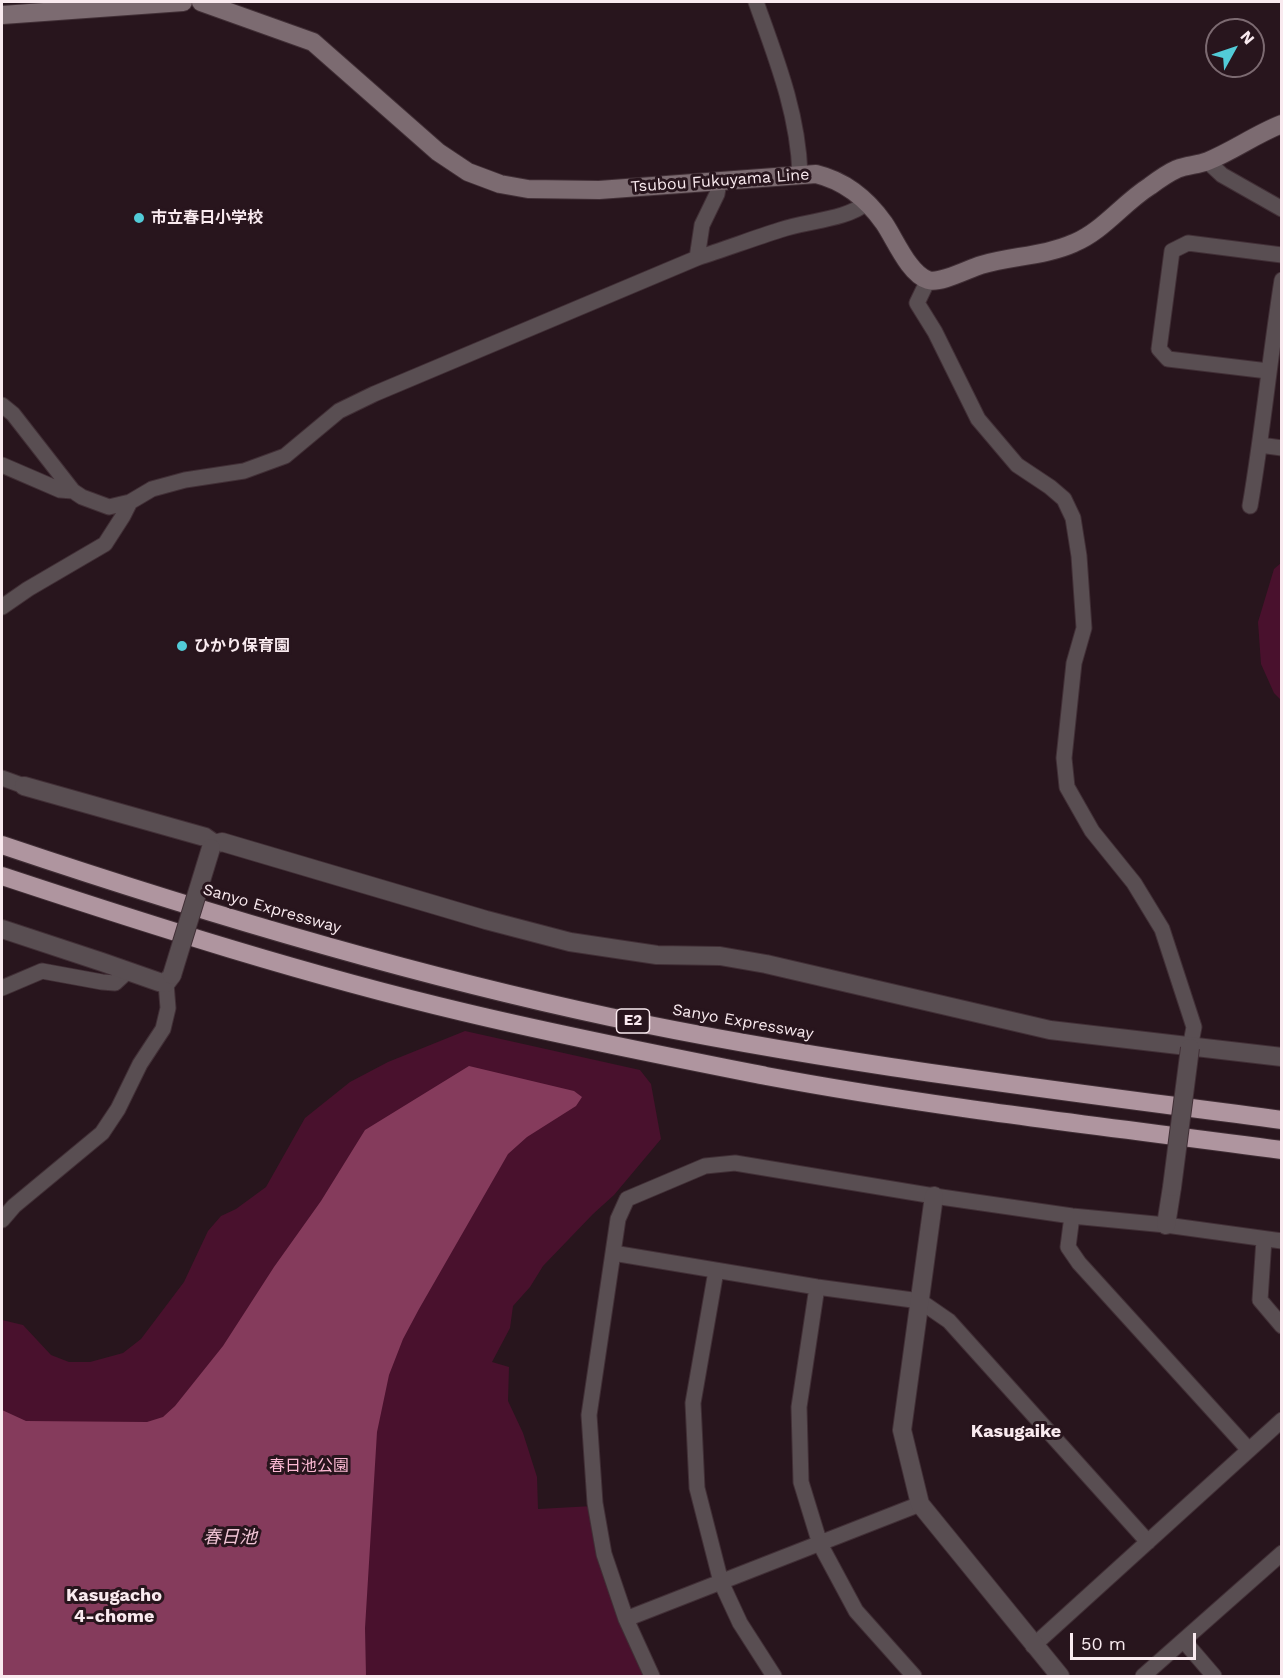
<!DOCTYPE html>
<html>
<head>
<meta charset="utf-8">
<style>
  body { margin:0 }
  #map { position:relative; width:1283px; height:1678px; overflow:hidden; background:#28151d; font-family:"Work Sans",sans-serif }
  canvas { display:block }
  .frame { position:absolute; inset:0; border:3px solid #f9eaef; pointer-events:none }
  .north { position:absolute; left:1205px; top:18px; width:60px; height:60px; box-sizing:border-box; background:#28151d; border:2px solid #7c6a71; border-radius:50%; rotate:50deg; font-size:16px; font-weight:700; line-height:24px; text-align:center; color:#f9eaef }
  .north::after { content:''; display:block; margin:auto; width:21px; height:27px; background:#52cbd7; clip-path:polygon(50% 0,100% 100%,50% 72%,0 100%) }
  .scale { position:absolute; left:1070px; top:1633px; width:126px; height:27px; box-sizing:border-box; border:3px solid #f9eaef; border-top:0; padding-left:8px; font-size:18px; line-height:21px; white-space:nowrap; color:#f9eaef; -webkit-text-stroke:4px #28151d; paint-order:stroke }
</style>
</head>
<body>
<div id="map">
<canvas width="1283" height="1678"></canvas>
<div class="frame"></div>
<div class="north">N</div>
<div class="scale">50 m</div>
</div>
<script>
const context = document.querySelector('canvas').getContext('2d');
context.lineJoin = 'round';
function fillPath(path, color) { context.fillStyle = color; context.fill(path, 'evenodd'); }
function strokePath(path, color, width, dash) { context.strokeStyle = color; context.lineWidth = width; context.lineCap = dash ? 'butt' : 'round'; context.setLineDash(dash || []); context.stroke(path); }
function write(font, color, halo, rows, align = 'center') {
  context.font = font + ' "Work Sans","Noto Sans JP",sans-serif'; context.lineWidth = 6; context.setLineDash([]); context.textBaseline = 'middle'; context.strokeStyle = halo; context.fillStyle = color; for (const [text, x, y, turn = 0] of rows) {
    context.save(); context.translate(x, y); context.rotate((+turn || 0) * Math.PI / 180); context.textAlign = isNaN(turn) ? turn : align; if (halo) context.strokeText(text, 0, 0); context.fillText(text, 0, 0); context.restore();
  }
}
fillPath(new Path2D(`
  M 1281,563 L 1281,700 L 1274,693 L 1261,664 L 1258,622 L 1274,569 Z
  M 465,1031 L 640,1070 L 651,1084 L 661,1139 L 614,1195 L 593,1214 L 543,1266 L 530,1287 L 513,1306 L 510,1328 L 492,1362 L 509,1367 L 508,1401 L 523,1433 L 537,1477 L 538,1509 L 593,1506 L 649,1676 L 2,1676 L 2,1320 L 23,1325 L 51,1355 L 69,1362 L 90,1362 L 123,1353 L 141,1339 L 184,1282 L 208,1231 L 221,1216 L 236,1209 L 266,1187 L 305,1118 L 350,1082 L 388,1062 Z`), '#49112d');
fillPath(new Path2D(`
  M 469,1066 L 574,1091 L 582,1097 L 576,1106 L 527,1137 L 508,1154 L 419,1309 L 403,1339 L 389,1375 L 377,1432 L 365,1628 L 366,1676 L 2,1676 L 2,1410 L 26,1421 L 147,1422 L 163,1417 L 175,1406 L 223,1346 L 274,1267 L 321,1201 L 365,1130 Z`), '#853b5c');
const minor = new Path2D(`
  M 756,2 C 776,58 798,113 800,174
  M 1207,161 L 1222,175 L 1282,209
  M 697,258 L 702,225 L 717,194 L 719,182
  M 928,280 L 917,303 L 935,332 L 978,419 L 1017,465 L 1050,487 L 1064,499 L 1073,518 L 1079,556 L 1084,628 L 1074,663 L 1064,758 L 1067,787 L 1092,831 L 1134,883 L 1162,929 L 1194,1027 L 1190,1048
  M 1268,371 L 1168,359 L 1159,349 L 1172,251 L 1188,243 L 1282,255
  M 2,405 L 13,414 L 73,491
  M 1260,445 L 1282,448
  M 2,465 L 60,490 L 73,491 L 82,497 L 109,507 L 130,502
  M 1250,506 C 1263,431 1270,355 1282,280
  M 2,607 L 28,589 L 105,544 L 123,516 L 130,502 L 152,489 L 185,480 L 244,471 L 285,456 L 339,411 L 374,394 L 697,258 C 725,249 752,239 780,230 C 809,220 844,221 868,202
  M 2,778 L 24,786
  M 2,988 L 42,971 L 102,982 L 115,983 L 128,971
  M 1072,1216 L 1068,1247 L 1079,1263 L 1249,1450
  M 2,1220 L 14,1206 L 102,1133 L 118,1109 L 140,1064 L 163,1029 L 168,1008 L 166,983
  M 1264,1239 L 1260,1300 L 1282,1326
  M 613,1253 L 817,1287 L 920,1301 L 949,1321 L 1148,1542
  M 716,1271 L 693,1403 L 697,1488 L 721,1582 L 740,1623 L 774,1676
  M 817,1287 L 799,1407 L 801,1482 L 820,1544 L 856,1611 L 914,1676
  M 626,1619 L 920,1504
  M 1184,1641 L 1214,1676
  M 1033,1646 L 1282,1420
  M 652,1676 L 626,1619 L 604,1554 L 595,1503 L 589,1415 L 618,1219 L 627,1199 L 705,1166 L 735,1163 L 934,1196 L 1072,1216 L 1166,1225 L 1282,1241
  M 1143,1676 L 1282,1553`);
const tertiary = new Path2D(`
  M 24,786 L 205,837 L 215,844 L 222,842 L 486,920 L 570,942 L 657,955 L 720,956 L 766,964 L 1050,1030 L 1282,1057
  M 2,929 L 102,962 L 159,982 L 166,983 L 172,975
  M 934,1196 L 902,1430 L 920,1504 L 1060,1676
  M 1166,1225 L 1172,1187`);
const secondary = new Path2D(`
  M 201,2 L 313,42 L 438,152 L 468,172 L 500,184 L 528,189 L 599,190 L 816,174 C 845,181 867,199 884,223 C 895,239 909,274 928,280 C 940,284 968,269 981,265 C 1011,256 1045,256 1074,243 C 1103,231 1123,203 1150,186 C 1158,180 1168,173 1177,169 C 1187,165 1198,165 1208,161 C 1233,151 1256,134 1282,124
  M 2,15 L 183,2`);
const motorway = new Path2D(`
  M 2,845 C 201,912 404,973 610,1017 C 832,1064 1057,1090 1282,1120
  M 2,876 C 153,926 307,975 463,1012 C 563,1036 665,1056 766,1076 C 937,1108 1110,1127 1282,1150`);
strokePath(minor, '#412f36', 17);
strokePath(tertiary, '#412f36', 20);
strokePath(secondary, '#412f36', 20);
strokePath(motorway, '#412f36', 20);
strokePath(minor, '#594e52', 15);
strokePath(tertiary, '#594e52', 18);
strokePath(secondary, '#7c6b71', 18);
strokePath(motorway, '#af959f', 18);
const tertiaryBridge = new Path2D(`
  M 172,975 L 211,848
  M 1172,1187 L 1190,1048`);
strokePath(tertiaryBridge, '#412f36', 20, []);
strokePath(tertiaryBridge, '#594e52', 18);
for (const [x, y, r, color] of [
  [139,218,6,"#52cbd7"],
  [182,646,6,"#52cbd7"]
]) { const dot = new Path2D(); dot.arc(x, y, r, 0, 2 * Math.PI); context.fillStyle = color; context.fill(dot); strokePath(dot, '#28151d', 2); }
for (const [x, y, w] of [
  [633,1021,33]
]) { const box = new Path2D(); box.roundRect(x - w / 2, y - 12, w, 24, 4.5); context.fillStyle = '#28151d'; context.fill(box); strokePath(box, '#f9eaef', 1.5); }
write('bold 15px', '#f9eaef', null, [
  ["E2",633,1021]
]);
write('16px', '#f9eaef', '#28151d', [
  ["Tsubou Fukuyama Line",720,181,-4],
  ["Sanyo Expressway",272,909,16],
  ["Sanyo Expressway",743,1022,10]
]);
write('bold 16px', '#f9eaef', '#28151d', [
  ["市立春日小学校",151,218],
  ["ひかり保育園",194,646]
], 'left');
write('16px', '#fbb9d3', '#28151d', [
  ["春日池公園",309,1466]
]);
write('bold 18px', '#f9eaef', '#28151d', [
  ["Kasugaike",1016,1432],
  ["Kasugacho",114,1596],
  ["4-chome",114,1617]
]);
write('italic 18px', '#f2c5d6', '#28151d', [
  ["春日池",230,1538]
]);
</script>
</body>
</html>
